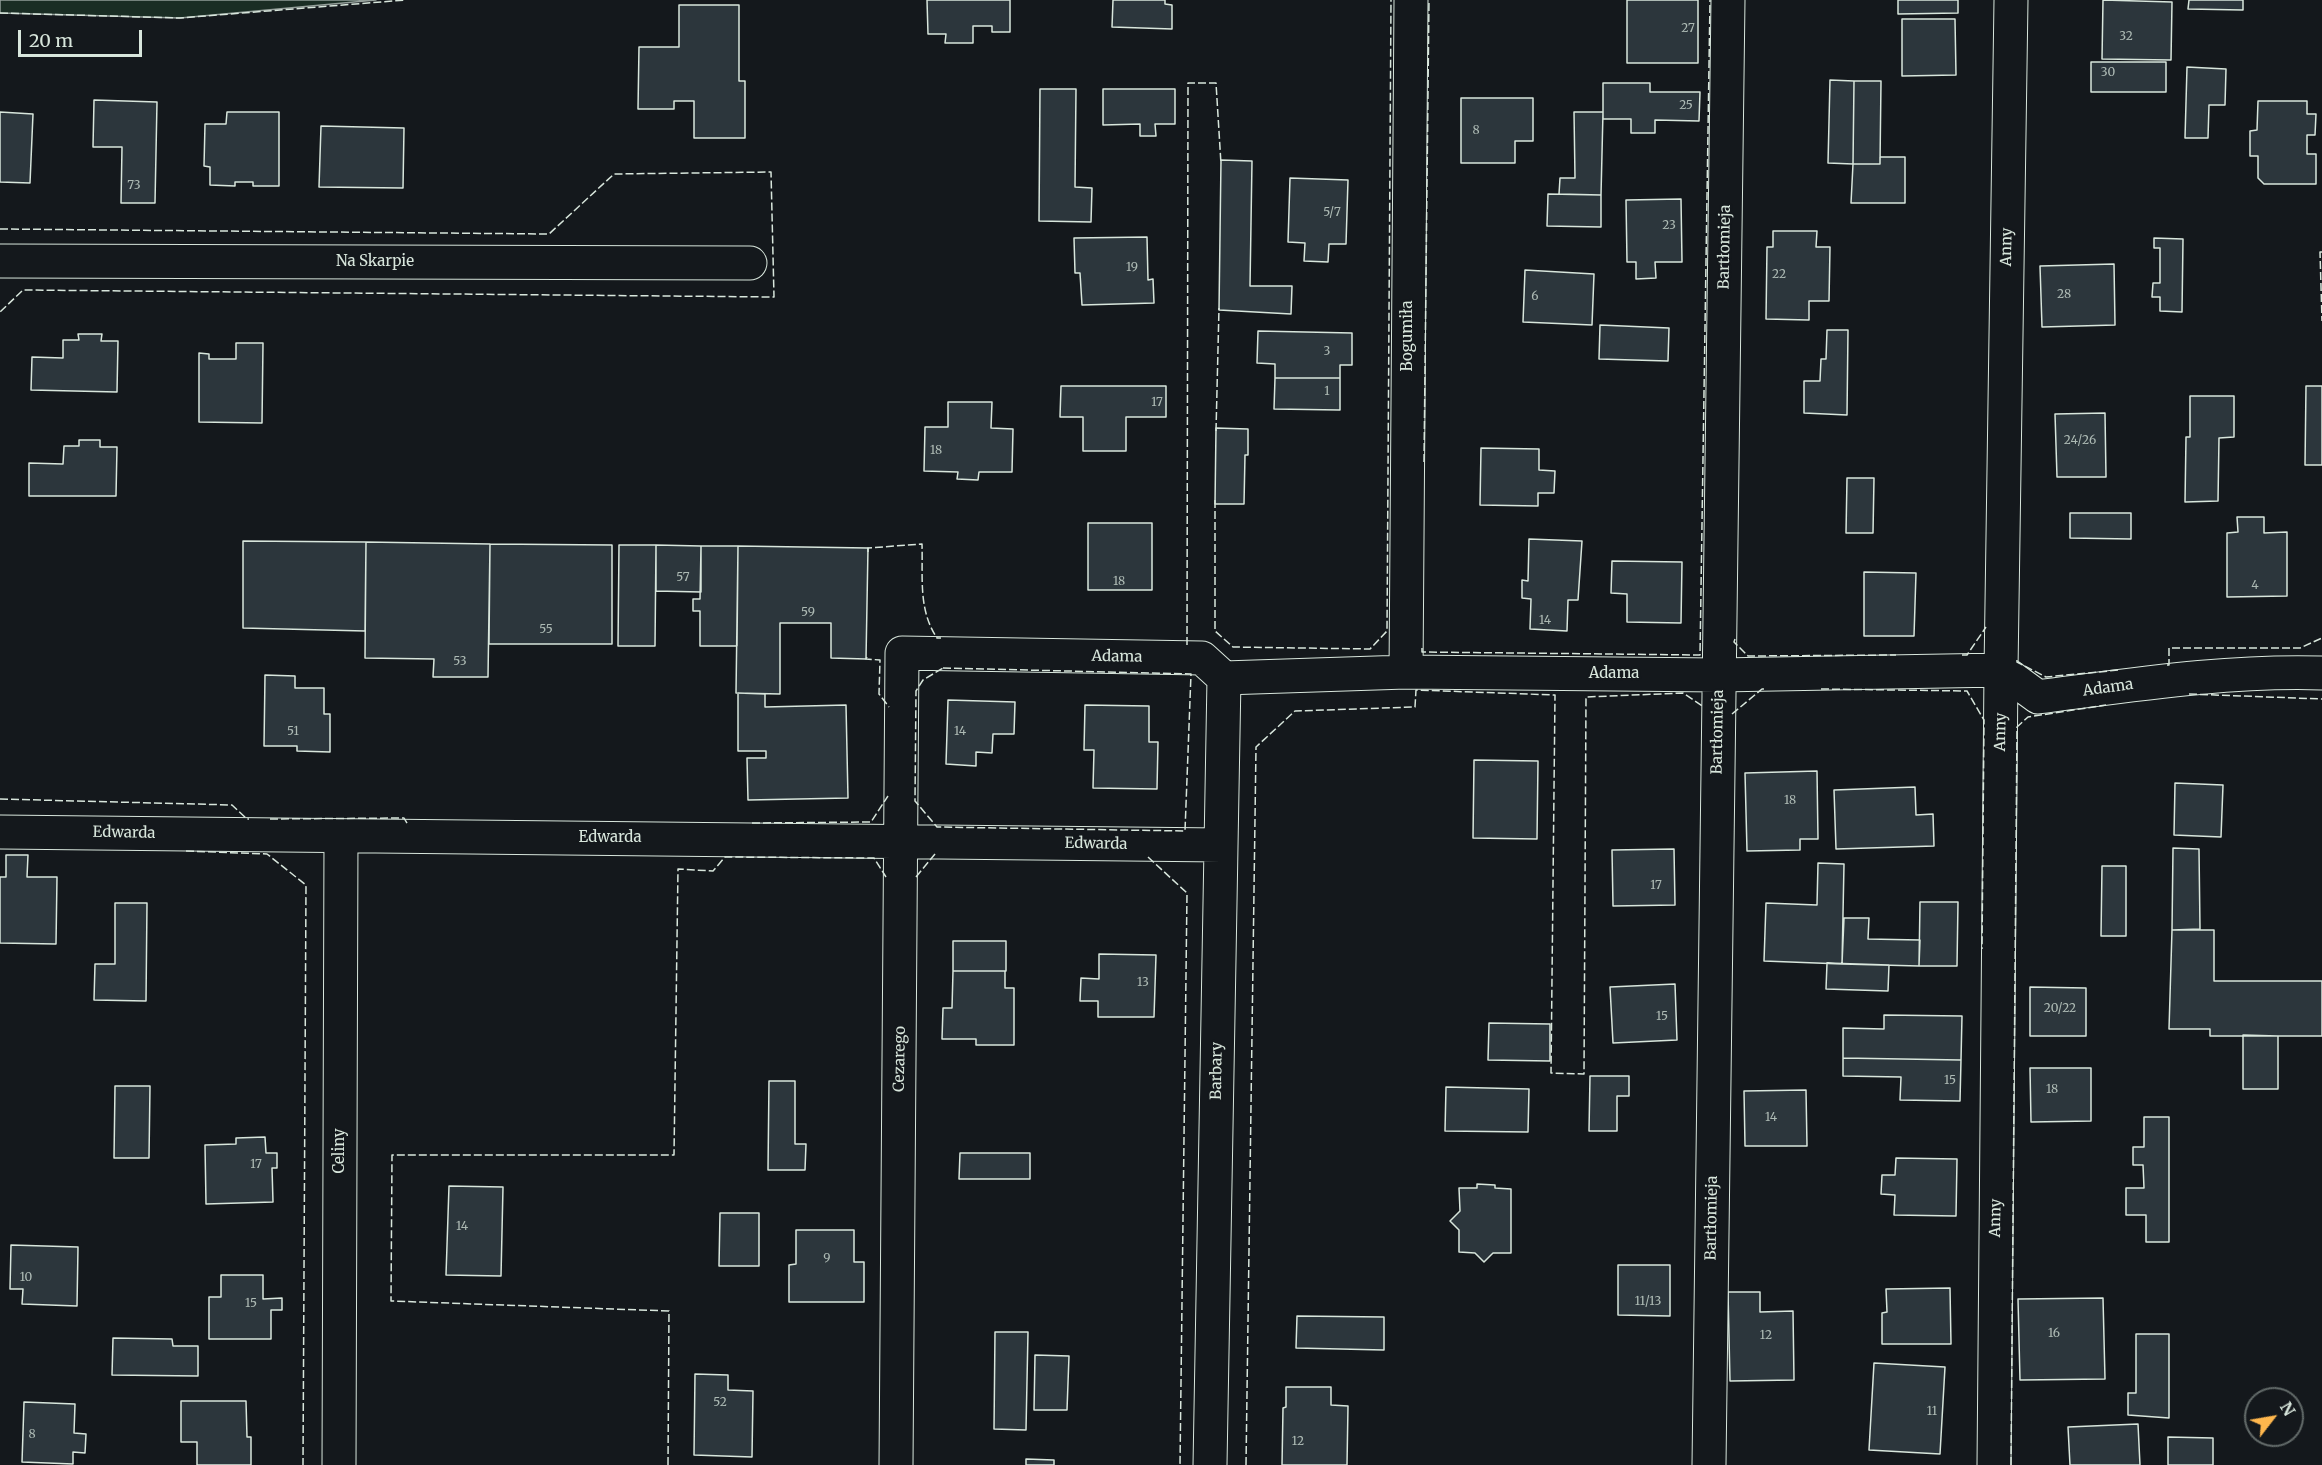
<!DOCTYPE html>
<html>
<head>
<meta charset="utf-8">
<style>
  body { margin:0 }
  #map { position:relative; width:2322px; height:1465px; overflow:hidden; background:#14181c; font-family:Merriweather,serif }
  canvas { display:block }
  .north { position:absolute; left:2244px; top:1387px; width:60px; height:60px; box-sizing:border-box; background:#14181c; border:2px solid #626a69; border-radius:50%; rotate:59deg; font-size:16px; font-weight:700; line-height:24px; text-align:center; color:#d8e6dc }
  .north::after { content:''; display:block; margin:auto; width:21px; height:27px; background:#ffb74d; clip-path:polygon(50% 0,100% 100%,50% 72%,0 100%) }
  .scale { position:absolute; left:18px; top:30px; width:124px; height:27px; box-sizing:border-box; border:3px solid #d8e6dc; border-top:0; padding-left:8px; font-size:18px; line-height:21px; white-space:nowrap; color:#d8e6dc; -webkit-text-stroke:4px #14181c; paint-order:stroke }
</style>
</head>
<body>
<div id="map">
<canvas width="2322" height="1465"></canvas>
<div class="north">N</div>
<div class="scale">20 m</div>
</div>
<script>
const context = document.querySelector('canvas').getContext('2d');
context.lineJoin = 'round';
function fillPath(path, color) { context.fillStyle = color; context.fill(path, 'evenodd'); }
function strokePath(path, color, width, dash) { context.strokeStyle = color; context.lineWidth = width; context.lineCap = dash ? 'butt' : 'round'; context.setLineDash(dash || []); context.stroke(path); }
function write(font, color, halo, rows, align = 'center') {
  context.font = font + ' Merriweather,serif'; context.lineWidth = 4.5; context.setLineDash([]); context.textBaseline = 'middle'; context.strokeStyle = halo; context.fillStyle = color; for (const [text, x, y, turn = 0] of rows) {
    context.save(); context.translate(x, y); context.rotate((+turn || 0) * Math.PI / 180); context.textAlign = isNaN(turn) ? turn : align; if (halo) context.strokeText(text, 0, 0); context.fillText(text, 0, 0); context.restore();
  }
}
const green = new Path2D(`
  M 0,0 L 376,0 L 180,18 L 0,13 Z`);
fillPath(green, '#1a2d24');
strokePath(green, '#939e99', 1.5);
const building = new Path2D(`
  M 927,0 L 1010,0 L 1010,32 L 992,32 L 992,26 L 973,26 L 973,43 L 945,43 L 946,34 L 928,34 Z
  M 1113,0 L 1165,0 L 1165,4 L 1172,5 L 1172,29 L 1112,27 Z
  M 1627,0 L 1698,0 L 1698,63 L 1627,63 Z
  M 1898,0 L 1958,0 L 1958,13 L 1898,14 Z
  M 2103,0 L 2172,2 L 2171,60 L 2102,59 Z
  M 2189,0 L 2243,0 L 2243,10 L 2188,9 Z
  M 679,5 L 739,5 L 739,81 L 745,81 L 745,138 L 694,138 L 694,101 L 674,101 L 674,109 L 638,109 L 639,47 L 679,47 Z
  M 1902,19 L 1955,19 L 1956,75 L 1902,76 Z
  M 2091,62 L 2166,62 L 2166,92 L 2091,92 Z
  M 2187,67 L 2226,69 L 2225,105 L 2209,105 L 2208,138 L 2185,138 Z
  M 1830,80 L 1854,81 L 1853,164 L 1828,163 Z
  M 1854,81 L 1881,81 L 1880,164 L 1853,164 Z
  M 1603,83 L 1650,83 L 1650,92 L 1700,92 L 1699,121 L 1655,120 L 1655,133 L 1631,133 L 1631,119 L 1603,119 Z
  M 1040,89 L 1076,89 L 1075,187 L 1092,188 L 1091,222 L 1039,221 Z
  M 1103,89 L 1175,89 L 1175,124 L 1155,124 L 1156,136 L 1140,136 L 1140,124 L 1103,125 Z
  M 1461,98 L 1533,98 L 1533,141 L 1515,141 L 1515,163 L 1461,163 Z
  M 94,100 L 157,102 L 155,203 L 121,203 L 122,147 L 93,147 Z
  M 2258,101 L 2307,101 L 2307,114 L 2316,114 L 2315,135 L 2307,135 L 2307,154 L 2316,154 L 2316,184 L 2264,184 L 2258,178 L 2258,156 L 2250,156 L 2250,131 L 2257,130 Z
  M 0,112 L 33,114 L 30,183 L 0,182 Z
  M 227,112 L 279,112 L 279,186 L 253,186 L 253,182 L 235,182 L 235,186 L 210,185 L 210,167 L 204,166 L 205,124 L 226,124 Z
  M 1574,112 L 1603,112 L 1601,195 L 1559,194 L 1560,178 L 1575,178 Z
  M 321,126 L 404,128 L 403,188 L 319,187 Z
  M 1880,157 L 1905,157 L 1905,203 L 1851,203 L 1853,164 L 1880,164 Z
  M 1221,160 L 1252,161 L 1250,286 L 1292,286 L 1291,314 L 1219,310 Z
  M 1290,178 L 1348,180 L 1346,244 L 1329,244 L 1328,262 L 1304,261 L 1305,243 L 1288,242 Z
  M 1548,194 L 1601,195 L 1601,227 L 1547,226 Z
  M 1681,199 L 1682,262 L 1655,262 L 1656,278 L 1636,279 L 1636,262 L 1627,262 L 1626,200 Z
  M 1773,231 L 1817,231 L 1816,247 L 1830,247 L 1829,301 L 1809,301 L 1809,320 L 1766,319 L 1767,247 L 1773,247 Z
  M 1147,237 L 1148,280 L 1153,279 L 1154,303 L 1082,305 L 1080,273 L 1075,273 L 1074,238 Z
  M 2154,238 L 2183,239 L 2182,312 L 2160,311 L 2160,297 L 2152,297 L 2153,283 L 2160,283 L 2160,248 L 2154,248 Z
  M 2114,264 L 2115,325 L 2042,327 L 2040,266 Z
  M 1525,270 L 1594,274 L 1592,325 L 1523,322 Z
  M 1600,325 L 1669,328 L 1668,361 L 1599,359 Z
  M 1827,330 L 1848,330 L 1847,415 L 1804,413 L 1804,381 L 1820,381 L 1821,359 L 1826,359 Z
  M 1258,331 L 1352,333 L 1352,365 L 1340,365 L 1340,378 L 1275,378 L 1275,364 L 1257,363 Z
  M 78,334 L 102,334 L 101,341 L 118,341 L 117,392 L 31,390 L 32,357 L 63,358 L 63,340 L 79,340 Z
  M 236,343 L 263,343 L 262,423 L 199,422 L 199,353 L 209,354 L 209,359 L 236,359 Z
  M 1275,378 L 1340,378 L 1340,410 L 1274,409 Z
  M 1061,386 L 1166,386 L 1166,417 L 1126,417 L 1126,451 L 1083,451 L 1083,417 L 1060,417 Z
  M 2306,386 L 2322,386 L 2322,465 L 2305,465 Z
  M 2190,396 L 2234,396 L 2234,437 L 2219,438 L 2218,501 L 2185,502 L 2186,437 L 2190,437 Z
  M 948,402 L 992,402 L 991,428 L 1013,429 L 1012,472 L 979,472 L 978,480 L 957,479 L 958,472 L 924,471 L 925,427 L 948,427 Z
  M 2105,413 L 2106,477 L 2057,477 L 2055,414 Z
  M 1216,428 L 1248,429 L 1248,455 L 1245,455 L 1244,504 L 1215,504 Z
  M 79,440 L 100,440 L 100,447 L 117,447 L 116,496 L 29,496 L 29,463 L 63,464 L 64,446 L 79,446 Z
  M 1481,448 L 1539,449 L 1539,470 L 1555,471 L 1554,493 L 1538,493 L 1538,506 L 1480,505 Z
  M 1847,478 L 1874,478 L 1873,533 L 1846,533 Z
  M 2070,513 L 2131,513 L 2131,539 L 2070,538 Z
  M 2237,517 L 2264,517 L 2264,533 L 2287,532 L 2287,596 L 2227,597 L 2227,533 L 2238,532 Z
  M 1088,523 L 1152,523 L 1152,590 L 1088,590 Z
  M 1529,539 L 1582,541 L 1578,600 L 1568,600 L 1567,631 L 1530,629 L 1531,599 L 1522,598 L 1522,580 L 1528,581 Z
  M 243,541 L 366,542 L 365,631 L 243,628 Z
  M 366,542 L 490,544 L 488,677 L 433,677 L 434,659 L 365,658 Z
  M 490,544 L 612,545 L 612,644 L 489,644 Z
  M 619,545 L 656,545 L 655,646 L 618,646 Z
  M 656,545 L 701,546 L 701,592 L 656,591 Z
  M 701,546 L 738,546 L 737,646 L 700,646 L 700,611 L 693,611 L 693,599 L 700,599 Z
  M 738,546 L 868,548 L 866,659 L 831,658 L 831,623 L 780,623 L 780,694 L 736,693 Z
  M 1612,561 L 1682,562 L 1681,623 L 1627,622 L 1627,594 L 1611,593 Z
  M 1864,572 L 1916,573 L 1914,636 L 1864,636 Z
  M 265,675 L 295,676 L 295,688 L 324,688 L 324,714 L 330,714 L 330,752 L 297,751 L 297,746 L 264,746 Z
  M 738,693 L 765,694 L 765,707 L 846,705 L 848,798 L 748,800 L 747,758 L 766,758 L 766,751 L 738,751 Z
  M 948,700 L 1015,702 L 1014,734 L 993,734 L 992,753 L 976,752 L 976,766 L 946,764 Z
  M 1085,705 L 1149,706 L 1149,742 L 1158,742 L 1157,789 L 1093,788 L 1094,750 L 1084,750 Z
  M 1474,760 L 1538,761 L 1537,839 L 1473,838 Z
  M 1817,771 L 1818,839 L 1800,839 L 1800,850 L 1747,851 L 1745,773 Z
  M 2175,783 L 2223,785 L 2221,837 L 2174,835 Z
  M 1915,787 L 1916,815 L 1933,814 L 1934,846 L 1836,849 L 1834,790 Z
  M 2173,848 L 2199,849 L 2200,929 L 2172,930 Z
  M 1674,849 L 1675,905 L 1613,906 L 1612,850 Z
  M 6,855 L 28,855 L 27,877 L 57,877 L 56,944 L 0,943 L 0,877 L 6,877 Z
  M 1818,863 L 1844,864 L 1842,964 L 1764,961 L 1766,903 L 1817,905 Z
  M 2102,866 L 2126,866 L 2126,936 L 2101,936 Z
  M 1920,902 L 1958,902 L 1957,966 L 1919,966 Z
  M 115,903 L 147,903 L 146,1001 L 94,1000 L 95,964 L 115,964 Z
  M 1844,918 L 1869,918 L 1868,939 L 1920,940 L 1919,966 L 1842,964 Z
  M 2172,930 L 2214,930 L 2214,981 L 2322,981 L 2322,1036 L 2210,1036 L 2210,1029 L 2169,1029 Z
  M 953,941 L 1006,941 L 1006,971 L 953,971 Z
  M 1099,954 L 1156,955 L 1154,1017 L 1098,1017 L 1098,1001 L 1080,1001 L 1081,978 L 1099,979 Z
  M 1827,963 L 1889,965 L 1888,991 L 1826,989 Z
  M 953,971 L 1005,971 L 1005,988 L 1014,988 L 1014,1045 L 976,1045 L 976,1039 L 942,1039 L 943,1008 L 952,1008 Z
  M 1675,984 L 1677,1040 L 1613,1043 L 1610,987 Z
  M 2030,987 L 2086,988 L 2086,1036 L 2030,1036 Z
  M 1884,1015 L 1962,1016 L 1961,1060 L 1843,1058 L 1843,1028 L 1884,1029 Z
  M 1489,1023 L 1550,1024 L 1550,1061 L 1488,1060 Z
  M 2243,1035 L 2278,1036 L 2278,1089 L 2243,1089 Z
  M 1843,1058 L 1961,1060 L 1960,1101 L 1900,1100 L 1901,1077 L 1843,1076 Z
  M 2030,1068 L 2091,1068 L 2091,1121 L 2031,1122 Z
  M 1590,1076 L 1629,1076 L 1629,1096 L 1617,1096 L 1617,1131 L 1589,1131 Z
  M 769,1081 L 795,1081 L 795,1144 L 806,1144 L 805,1170 L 768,1170 Z
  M 115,1086 L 150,1086 L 149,1158 L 114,1158 Z
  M 1446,1087 L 1529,1089 L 1528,1132 L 1445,1131 Z
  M 1806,1090 L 1807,1146 L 1745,1146 L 1744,1091 Z
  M 2144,1117 L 2169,1117 L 2169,1242 L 2146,1242 L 2146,1215 L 2126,1215 L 2126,1188 L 2144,1188 L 2143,1165 L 2133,1165 L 2133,1147 L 2144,1147 Z
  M 265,1137 L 266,1153 L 277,1153 L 277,1168 L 272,1168 L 273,1202 L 206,1204 L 205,1145 L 236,1144 L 236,1138 Z
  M 960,1153 L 1030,1153 L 1030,1179 L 959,1179 Z
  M 1896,1158 L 1957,1159 L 1956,1216 L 1894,1215 L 1895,1195 L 1881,1194 L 1882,1175 L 1895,1175 Z
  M 1477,1184 L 1495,1185 L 1495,1188 L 1511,1189 L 1511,1253 L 1493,1253 L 1484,1262 L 1475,1253 L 1459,1252 L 1459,1230 L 1450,1221 L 1460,1211 L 1459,1188 L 1477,1188 Z
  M 449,1186 L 503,1187 L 501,1276 L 446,1275 Z
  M 720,1213 L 759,1213 L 759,1266 L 719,1266 Z
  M 796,1230 L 854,1230 L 854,1262 L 864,1262 L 864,1302 L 789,1302 L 789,1265 L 796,1264 Z
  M 11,1245 L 78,1247 L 77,1306 L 22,1304 L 23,1289 L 10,1289 Z
  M 1618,1265 L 1670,1265 L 1670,1316 L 1618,1315 Z
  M 221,1275 L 263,1275 L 263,1299 L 282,1298 L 282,1310 L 271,1310 L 271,1339 L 209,1339 L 209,1297 L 221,1297 Z
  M 1950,1288 L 1951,1344 L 1882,1344 L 1882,1313 L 1887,1312 L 1886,1289 Z
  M 1728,1292 L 1760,1292 L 1760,1312 L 1793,1311 L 1794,1380 L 1730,1381 Z
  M 2103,1298 L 2105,1379 L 2020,1380 L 2018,1299 Z
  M 1297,1316 L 1384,1317 L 1384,1350 L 1296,1348 Z
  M 995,1332 L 1028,1332 L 1026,1430 L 994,1429 Z
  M 2136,1334 L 2169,1334 L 2169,1418 L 2128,1415 L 2128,1393 L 2136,1393 Z
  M 113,1338 L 172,1339 L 173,1346 L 198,1346 L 198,1376 L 112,1375 Z
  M 1035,1355 L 1069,1356 L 1067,1410 L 1034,1410 Z
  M 1874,1363 L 1945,1367 L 1940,1454 L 1869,1450 Z
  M 695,1374 L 728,1375 L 728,1390 L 753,1391 L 752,1457 L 694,1455 Z
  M 1286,1387 L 1331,1387 L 1331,1405 L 1348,1406 L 1347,1465 L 1282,1465 L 1283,1408 L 1286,1407 Z
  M 181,1401 L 246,1401 L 247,1437 L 251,1437 L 251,1465 L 197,1465 L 197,1442 L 181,1442 Z
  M 24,1402 L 75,1404 L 74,1433 L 86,1434 L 85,1453 L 73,1452 L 73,1464 L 22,1462 Z
  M 2138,1424 L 2140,1465 L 2070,1465 L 2068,1427 Z
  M 2168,1437 L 2213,1438 L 2213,1465 L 2168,1465 Z
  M 1026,1459 L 1054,1460 L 1054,1465 L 1026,1465 Z`);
fillPath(building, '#2c363c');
strokePath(building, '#d8e6dc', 1.5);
const minor = new Path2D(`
  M 0,261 L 750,263
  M 1406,672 L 1411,0
  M 0,832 L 1221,845
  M 339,1465 L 341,836
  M 896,1465 L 902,653 L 1202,658 L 1224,678 L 1406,672 L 1719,675 L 2001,670 L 2038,697 C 2132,685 2227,670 2322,673
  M 1210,1465 L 1224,678
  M 1709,1465 L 1728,0
  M 1994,1465 L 2001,670 L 2011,0`);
strokePath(minor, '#d8e6dc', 35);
strokePath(minor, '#14181c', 33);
strokePath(new Path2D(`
  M 0,13 L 180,18 L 405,0
  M 0,229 L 549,234 L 614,174 L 771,172 L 774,297 L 23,290 L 0,312
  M 2322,252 L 2320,252 L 2322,321
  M 1216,431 L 1219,308
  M 1424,462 L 1429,0
  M 1215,500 L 1215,631 L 1233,647 L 1370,649 L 1387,631 L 1391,0
  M 868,552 L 868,548 L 922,544 C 923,577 918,610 937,638 L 941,638
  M 1735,639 L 1734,642 L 1748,656 L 1896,655
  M 1187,645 L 1188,83 L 1216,83 L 1221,164
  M 1422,648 L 1422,652 L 1700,655 L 1710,0
  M 1962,655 L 1967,655 L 1986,627
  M 867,657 L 866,659 L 880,660 L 879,694 L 889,707
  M 2017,660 L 2017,662 L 2046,677 L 2119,670
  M 2167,665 L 2169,665 L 2169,648 L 2300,648 L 2322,638
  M 943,668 L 1191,674 L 1185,831 L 937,827 L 915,801 L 916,691 L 923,680 Z
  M 1821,689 L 1967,691 L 1984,720 L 1982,949
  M 2189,694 L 2322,699
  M 1732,714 L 1762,689 L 1764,689
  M 0,799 L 232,805 L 247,819 L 249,819
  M 270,819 L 404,818 L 408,825
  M 752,823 L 871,822 L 888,796
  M 186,851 L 267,854 L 306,885 L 303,1465
  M 1148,857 L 1187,893 L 1180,1465
  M 916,877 L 935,854
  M 668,1465 L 669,1311 L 391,1301 L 392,1155 L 674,1155 L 678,869 L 713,871 L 725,857 L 874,858 L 886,877
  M 1246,1465 L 1256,747 L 1295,711 L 1415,707 L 1416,690 L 1555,695 L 1551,1073 L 1584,1074 L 1586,697 L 1683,693 L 1704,707
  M 2011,1465 L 2017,727 L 2028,717 L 2106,705`), '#d8e6dc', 1.5, [8, 3]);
write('12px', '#adbab4', null, [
  ["27",1688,29],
  ["32",2126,37],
  ["30",2108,73],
  ["25",1686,106],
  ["8",1476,131],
  ["73",134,186],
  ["5/7",1332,213],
  ["23",1669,226],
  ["19",1132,268],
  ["22",1779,275],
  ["28",2064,295],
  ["6",1535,297],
  ["3",1327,352],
  ["1",1327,392],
  ["17",1157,403],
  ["24/26",2080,441],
  ["18",936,451],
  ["57",683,578],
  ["18",1119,582],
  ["4",2255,586],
  ["59",808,613],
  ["14",1545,621],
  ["55",546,630],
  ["53",460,662],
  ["51",293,732],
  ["14",960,732],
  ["18",1790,801],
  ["17",1656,886],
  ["13",1143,983],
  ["20/22",2060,1009],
  ["15",1662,1017],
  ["15",1950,1081],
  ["18",2052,1090],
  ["14",1771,1118],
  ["17",256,1165],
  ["14",462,1227],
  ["9",827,1259],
  ["10",26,1278],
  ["11/13",1648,1302],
  ["15",251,1304],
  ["16",2054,1334],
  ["12",1766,1336],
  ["52",720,1403],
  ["11",1932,1412],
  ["8",32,1435],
  ["12",1298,1442]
]);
write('15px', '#d8e6dc', '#14181c', [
  ["Bartłomieja",1725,247,-89],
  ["Anny",2007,247,-89],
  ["Na Skarpie",375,262],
  ["Bogumiła",1408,336,-90],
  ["Adama",1117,657,1],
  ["Adama",1614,674],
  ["Adama",2108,688,-8],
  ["Bartłomieja",1718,732,-89],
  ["Anny",2001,732,-89],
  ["Edwarda",124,833,1],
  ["Edwarda",610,838],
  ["Edwarda",1096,844,1],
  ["Cezarego",900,1059,-89],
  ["Barbary",1217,1071,-89],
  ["Celiny",340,1151,-90],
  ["Bartłomieja",1712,1218,-89],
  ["Anny",1996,1218,-89]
]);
</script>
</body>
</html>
